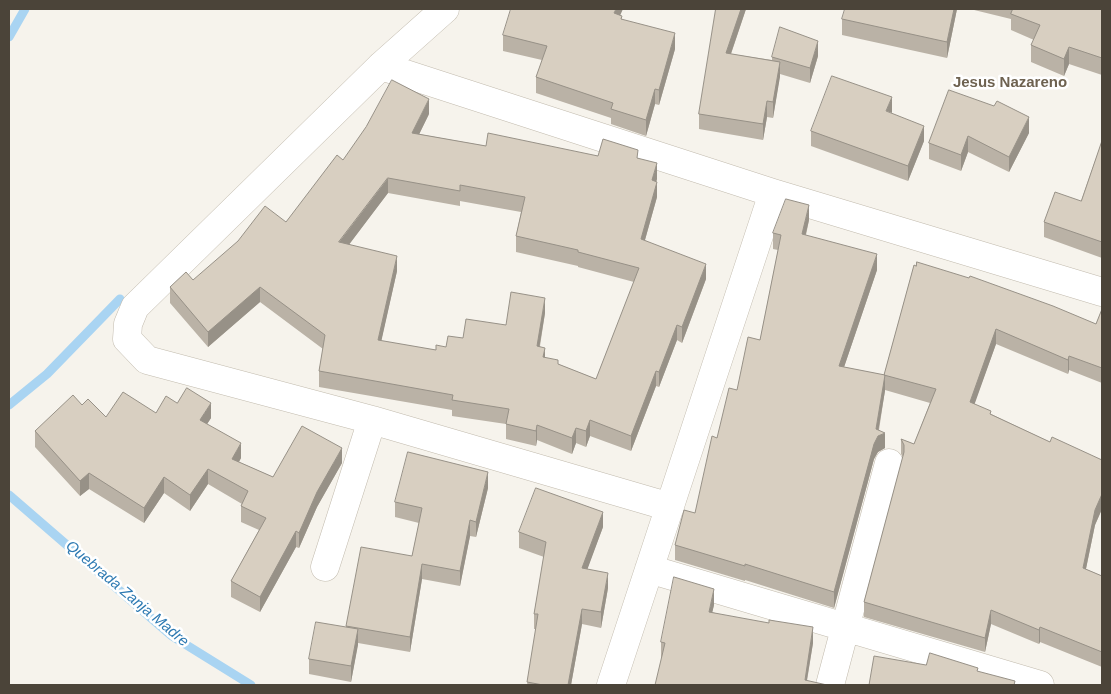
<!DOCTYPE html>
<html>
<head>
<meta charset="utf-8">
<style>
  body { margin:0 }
  #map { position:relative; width:1111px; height:694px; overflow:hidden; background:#f6f3ec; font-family:Arial,sans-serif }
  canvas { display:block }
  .frame { position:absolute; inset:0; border:10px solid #4b4439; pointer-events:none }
</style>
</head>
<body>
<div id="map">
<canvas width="1111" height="694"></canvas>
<div class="frame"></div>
</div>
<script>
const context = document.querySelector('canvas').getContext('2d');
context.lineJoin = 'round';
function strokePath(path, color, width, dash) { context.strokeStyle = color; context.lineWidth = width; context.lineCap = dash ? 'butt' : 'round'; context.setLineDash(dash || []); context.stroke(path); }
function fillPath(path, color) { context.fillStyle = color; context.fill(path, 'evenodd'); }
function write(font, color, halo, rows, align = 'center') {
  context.font = font + ' Arial,sans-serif'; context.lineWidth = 5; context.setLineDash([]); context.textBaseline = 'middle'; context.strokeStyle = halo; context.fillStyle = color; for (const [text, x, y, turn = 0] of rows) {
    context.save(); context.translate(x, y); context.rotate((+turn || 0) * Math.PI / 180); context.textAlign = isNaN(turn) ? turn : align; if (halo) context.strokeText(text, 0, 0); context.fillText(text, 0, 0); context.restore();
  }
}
strokePath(new Path2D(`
  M 9,37 L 25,9
  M 9,405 L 47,374 L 120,299
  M 9,495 L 172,636 L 251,685`), '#a9d4f2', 9);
const minor = new Path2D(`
  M 445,9 L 381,66 L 135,307 L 128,324 L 127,339 L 147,360 L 372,420 L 670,507
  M 381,66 L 773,193 L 1102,292
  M 325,567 L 372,420
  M 649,569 L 1040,685
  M 611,685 L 773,193
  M 830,685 L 889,463`);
strokePath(minor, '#c2bbae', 29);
strokePath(minor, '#fff', 28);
fillPath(new Path2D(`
  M 716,9 L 746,9 L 731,54 L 772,60 L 772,57 L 818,56 L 810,83 L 780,74 L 773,118 L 767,117 L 763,140 L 699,129 L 699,114 Z
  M 957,9 L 947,58 L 842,35 L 842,19 Z
  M 970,9 L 1102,9 L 1102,75 L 1069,64 L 1064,76 L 1031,62 L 1031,45 L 1034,40 L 1011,30 L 1011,19 Z
  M 620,15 L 622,20 L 675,49 L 659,105 L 655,104 L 646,136 L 611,124 L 611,118 L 536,93 L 536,77 L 542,60 L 503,51 L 503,35 Z
  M 949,90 L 1029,133 L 1009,172 L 968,152 L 961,171 L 929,159 L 929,143 Z
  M 891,113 L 924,141 L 908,181 L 811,146 L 811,131 Z
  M 429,114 L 419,134 L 486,146 L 598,156 L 638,158 L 657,179 L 656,182 L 657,197 L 645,240 L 706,279 L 682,343 L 677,340 L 659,387 L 656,386 L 631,451 L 590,436 L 586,447 L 576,443 L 572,454 L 537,440 L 536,446 L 506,439 L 506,424 L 452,416 L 452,410 L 319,387 L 319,371 L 323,349 L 260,302 L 208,347 L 170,303 L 170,287 L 193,280 L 286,222 L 343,160 ZM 388,193 L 460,206 L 460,201 L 521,212 L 516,236 L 516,252 L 578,266 L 578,267 L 634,282 L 596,379 L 558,364 L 545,358 L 540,346 L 545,313 L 463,338 L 446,347 L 436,350 L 381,341 L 397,271 L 349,244 Z
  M 1102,141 L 1102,258 L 1044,237 L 1044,222 L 1081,201 Z
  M 809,220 L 806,235 L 877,270 L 844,367 L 884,375 L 914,265 L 1096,324 L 1102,309 L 1102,383 L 1069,370 L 1068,374 L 996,344 L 974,404 L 991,414 L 1050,442 L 1102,460 L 1102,509 L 1095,525 L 1086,569 L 1102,576 L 1102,667 L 1040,642 L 1039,644 L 991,624 L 985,652 L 864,617 L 864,602 L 903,457 L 901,454 L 901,439 L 914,444 L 930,403 L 885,390 L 879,430 L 885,448 L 878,452 L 874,459 L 834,608 L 745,580 L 745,581 L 675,560 L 675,545 L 695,513 L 717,438 L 760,340 L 778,250 L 773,249 L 773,233 Z
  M 177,403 L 211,418 L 207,424 L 241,458 L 239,462 L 273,477 L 342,463 L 317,507 L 299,548 L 296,547 L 260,612 L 231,597 L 231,581 L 259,530 L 241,522 L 241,506 L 242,504 L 208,484 L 190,511 L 164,493 L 144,523 L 89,489 L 80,496 L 35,447 L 35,431 L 82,405 L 106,417 L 156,413 Z
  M 488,488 L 476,537 L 470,536 L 460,586 L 422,579 L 410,652 L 358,643 L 351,682 L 309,674 L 309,659 L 346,627 L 346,626 L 412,556 L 419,523 L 395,517 L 395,502 Z
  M 603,527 L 587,569 L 608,588 L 601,628 L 582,624 L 571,685 L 527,685 L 536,629 L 534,629 L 534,614 L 544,557 L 519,548 L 519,532 Z
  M 714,605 L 712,612 L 813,643 L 807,681 L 661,658 L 661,642 Z`), '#bab2a6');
fillPath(new Path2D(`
  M 616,9 L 623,9 L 614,29 L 614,13 Z
  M 741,9 L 746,9 L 726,68 L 726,53 Z
  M 954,9 L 957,9 L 947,58 L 947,42 Z
  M 675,33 L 675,49 L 659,105 L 659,90 Z
  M 818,41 L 818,56 L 810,83 L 810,68 Z
  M 1069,47 L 1069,64 L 1064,76 L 1064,59 Z
  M 780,62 L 780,77 L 773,118 L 773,102 Z
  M 655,89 L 655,104 L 646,136 L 646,120 Z
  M 892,97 L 892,113 L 886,111 Z
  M 429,99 L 429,114 L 412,149 L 412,133 Z
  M 767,101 L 767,117 L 763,140 L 763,124 Z
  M 1029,117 L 1029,133 L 1009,172 L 1009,157 Z
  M 924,126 L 924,141 L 908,181 L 908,166 Z
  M 968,136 L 968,152 L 961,171 L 961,155 Z
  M 657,163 L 657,179 L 652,196 L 652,180 Z
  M 388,178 L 388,193 L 339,258 L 339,242 Z
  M 657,182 L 657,197 L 641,254 L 641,239 Z
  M 809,205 L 809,220 L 802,250 L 802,234 Z
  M 877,254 L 877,270 L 839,382 L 839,366 Z
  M 397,256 L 397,271 L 378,356 L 378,340 Z
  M 706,264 L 706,279 L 682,343 L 682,327 Z
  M 260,287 L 260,302 L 208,347 L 208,332 Z
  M 545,298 L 545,313 L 537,361 L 537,346 Z
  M 677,325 L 677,340 L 659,387 L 659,372 Z
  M 996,329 L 996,344 L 970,417 L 970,402 Z
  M 545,348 L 545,363 L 543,357 Z
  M 1069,356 L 1069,370 L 1068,374 L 1068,360 Z
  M 656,371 L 656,386 L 631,451 L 631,436 Z
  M 885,375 L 885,391 L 877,438 L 878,436 L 885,433 L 885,448 L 878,452 L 874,459 L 834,608 L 834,592 L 876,429 Z
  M 211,403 L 211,418 L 200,435 L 200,420 Z
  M 590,420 L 590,436 L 586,447 L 586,431 Z
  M 537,425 L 537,440 L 536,446 L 536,431 Z
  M 576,428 L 576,443 L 572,454 L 572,438 Z
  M 241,443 L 241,458 L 232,474 L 232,459 Z
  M 342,448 L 342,463 L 317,507 L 299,548 L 299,533 L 317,492 Z
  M 208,469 L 208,484 L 190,511 L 190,495 Z
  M 488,472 L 488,488 L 476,537 L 476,522 Z
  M 89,473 L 89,489 L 80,496 L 80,481 Z
  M 164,477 L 164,493 L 144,523 L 144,508 Z
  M 1102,494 L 1102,509 L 1095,525 L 1083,583 L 1083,568 L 1095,510 Z
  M 603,512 L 603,527 L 582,584 L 582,568 Z
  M 470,520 L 470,536 L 460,586 L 460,571 Z
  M 296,531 L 296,547 L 260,612 L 260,597 Z
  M 422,564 L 422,579 L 410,652 L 410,637 Z
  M 608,573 L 608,588 L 601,628 L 601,612 Z
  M 714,589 L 714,605 L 709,627 L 709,612 Z
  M 582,609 L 582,624 L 571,685 L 568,685 Z
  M 991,610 L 991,624 L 985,652 L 985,638 Z
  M 813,627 L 813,643 L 806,685 L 805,680 Z
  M 1040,627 L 1040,642 L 1039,644 L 1039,630 Z
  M 358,629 L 358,645 L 351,682 L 351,666 Z`), '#979187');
const building = new Path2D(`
  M 511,9 L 616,9 L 614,13 L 622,16 L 621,19 L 675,33 L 659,90 L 655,89 L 646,120 L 611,109 L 613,103 L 536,77 L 547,46 L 503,35 Z
  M 716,9 L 741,9 L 726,53 L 780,62 L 773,102 L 767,101 L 763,124 L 699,114 Z
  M 845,9 L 954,9 L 947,42 L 842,19 Z
  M 1013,9 L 1102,9 L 1102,58 L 1069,47 L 1064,59 L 1031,45 L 1040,25 L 1011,14 Z
  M 780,27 L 818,41 L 810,68 L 772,57 Z
  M 832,76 L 892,97 L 886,111 L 924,126 L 908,166 L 811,131 Z
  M 392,80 L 429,99 L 412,133 L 486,146 L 488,133 L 598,156 L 603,139 L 638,150 L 637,158 L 657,163 L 652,180 L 657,182 L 641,239 L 706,264 L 682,327 L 677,325 L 659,372 L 656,371 L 631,436 L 590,420 L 586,431 L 576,428 L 572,438 L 537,425 L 536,431 L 506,424 L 509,409 L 452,400 L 453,395 L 319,371 L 325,335 L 260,287 L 208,332 L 170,287 L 186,272 L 193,280 L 238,241 L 265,206 L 286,222 L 337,155 L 343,160 L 366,127 ZM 388,178 L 460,191 L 460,185 L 525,197 L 516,236 L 578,250 L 578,252 L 639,268 L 596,379 L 558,364 L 558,360 L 543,357 L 545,348 L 537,346 L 545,298 L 511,292 L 506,325 L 466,319 L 463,338 L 448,336 L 446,347 L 436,345 L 436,350 L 378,340 L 397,256 L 339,242 Z
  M 949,90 L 994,106 L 997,101 L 1029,117 L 1009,157 L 968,136 L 961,155 L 929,143 Z
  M 1102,141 L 1102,242 L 1044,222 L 1055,192 L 1081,201 Z
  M 786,199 L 809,205 L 802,234 L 877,254 L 839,366 L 885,375 L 876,429 L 885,433 L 878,436 L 874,444 L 834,592 L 745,564 L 745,566 L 675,545 L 684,510 L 695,513 L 712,436 L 717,438 L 729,388 L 737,390 L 748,337 L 760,340 L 781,235 L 773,233 Z
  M 917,262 L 969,278 L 970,276 L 1053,306 L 1096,324 L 1102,309 L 1102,368 L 1069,356 L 1068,360 L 996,329 L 970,402 L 991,411 L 990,414 L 1050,442 L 1052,437 L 1102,460 L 1102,494 L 1095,510 L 1083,568 L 1102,576 L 1102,652 L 1040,627 L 1039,630 L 991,610 L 985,638 L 864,602 L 904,452 L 904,445 L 901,439 L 914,444 L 936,389 L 884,375 L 914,265 L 916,266 Z
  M 187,388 L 211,403 L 200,420 L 241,443 L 232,459 L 273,477 L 302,426 L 342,448 L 317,492 L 299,533 L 296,531 L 260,597 L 231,581 L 266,518 L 241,506 L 248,491 L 208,469 L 190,495 L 164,477 L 144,508 L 89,473 L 80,481 L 35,431 L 73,395 L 82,405 L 88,399 L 106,417 L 123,392 L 156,413 L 166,396 L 177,403 Z
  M 408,452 L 488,472 L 476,522 L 470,520 L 460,571 L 422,564 L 410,637 L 346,626 L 361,547 L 412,556 L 422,508 L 395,502 Z
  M 536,488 L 603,512 L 582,568 L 608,573 L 601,612 L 582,609 L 568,685 L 543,685 L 527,682 L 538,614 L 534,614 L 546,542 L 519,532 Z
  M 674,577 L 714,589 L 709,612 L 769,623 L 769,620 L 813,627 L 805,680 L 827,685 L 655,685 L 665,643 L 661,642 Z
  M 316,622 L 358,629 L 351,666 L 309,659 Z
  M 930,653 L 978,668 L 977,671 L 1015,681 L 1014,685 L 1015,685 L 869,685 L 874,656 L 926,665 Z`);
fillPath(building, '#d8cfc1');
strokePath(building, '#979187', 1);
write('bold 15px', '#6e6250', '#fff', [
  ["Jesus Nazareno",1010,83]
]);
write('italic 15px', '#2e7ab2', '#fff', [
  ["Quebrada Zanja Madre",127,594,40]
]);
</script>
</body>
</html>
